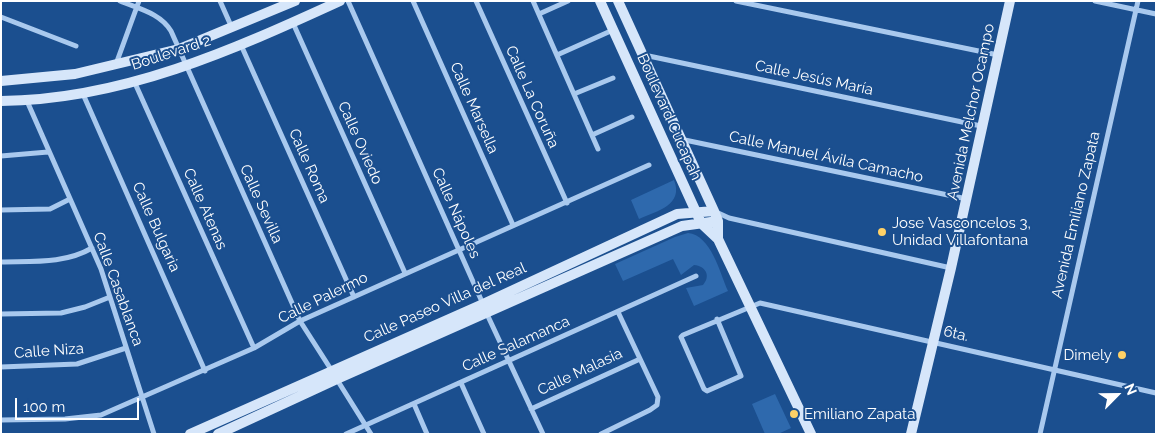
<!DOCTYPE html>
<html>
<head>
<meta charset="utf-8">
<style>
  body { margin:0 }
  #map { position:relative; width:1157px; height:435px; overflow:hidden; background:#1b4f8f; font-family:Raleway,sans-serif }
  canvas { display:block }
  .frame { position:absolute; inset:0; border:2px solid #fff; pointer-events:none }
  .north { position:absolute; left:1092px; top:370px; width:50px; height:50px; -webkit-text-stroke:4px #1b4f8f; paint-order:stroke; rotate:67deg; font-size:14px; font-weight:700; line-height:20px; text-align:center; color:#fff }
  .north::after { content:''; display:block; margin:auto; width:18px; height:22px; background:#fff; clip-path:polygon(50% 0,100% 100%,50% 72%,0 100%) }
  .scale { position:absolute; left:15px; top:398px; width:124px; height:22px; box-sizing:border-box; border:2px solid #fff; border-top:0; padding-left:6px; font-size:15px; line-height:18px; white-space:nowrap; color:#fff; -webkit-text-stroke:4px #1b4f8f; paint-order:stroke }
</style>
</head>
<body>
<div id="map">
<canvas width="1157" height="435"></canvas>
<div class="frame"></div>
<div class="north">N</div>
<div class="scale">100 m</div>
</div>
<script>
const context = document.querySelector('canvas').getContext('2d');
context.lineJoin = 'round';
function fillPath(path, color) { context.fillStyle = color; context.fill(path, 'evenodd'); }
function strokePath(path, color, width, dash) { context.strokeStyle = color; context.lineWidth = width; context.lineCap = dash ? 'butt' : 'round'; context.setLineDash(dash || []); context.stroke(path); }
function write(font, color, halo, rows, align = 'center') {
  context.font = font + ' Raleway,sans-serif'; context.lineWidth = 4; context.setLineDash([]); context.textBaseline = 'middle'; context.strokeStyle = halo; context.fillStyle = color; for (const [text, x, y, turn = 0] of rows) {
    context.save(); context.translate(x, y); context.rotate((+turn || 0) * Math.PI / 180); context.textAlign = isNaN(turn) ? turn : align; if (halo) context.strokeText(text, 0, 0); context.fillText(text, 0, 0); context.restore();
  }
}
fillPath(new Path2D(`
  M 674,180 C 684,205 657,211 639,219 L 631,200 Z
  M 688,233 C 711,235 720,273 728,291 L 694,306 L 686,288 L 703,285 C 711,276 706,266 694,265 L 681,275 L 673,259 L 623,281 L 615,264 L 675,237 Z
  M 775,394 L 791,428 L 778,434 L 765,434 L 752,404 Z`), '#2e69ad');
strokePath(new Path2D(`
  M 120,1 C 139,9 160,13 171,31 L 300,321 L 332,371
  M 220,1 L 232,28
  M 348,1 L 483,304
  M 413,1 L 513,225
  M 476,1 L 567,203
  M 533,1 L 598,149
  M 736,1 L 998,55
  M 1095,1 L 1156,14
  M 539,14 L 568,1
  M 1,17 L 76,46
  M 293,23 L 405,273
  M 241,45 L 354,297
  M 557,55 L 613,30
  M 644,55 L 981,126
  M 116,64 L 139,1
  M 134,81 L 254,348
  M 83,94 L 205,371
  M 574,94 L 613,78
  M 27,101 L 101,269 L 154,434
  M 592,135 L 632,117
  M 680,139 L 967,199
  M 1,156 L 48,152
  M 1,210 L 50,209 L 70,199
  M 716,212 L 729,218 L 951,268
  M 1,262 C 32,261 65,264 92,248
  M 486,312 L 543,434
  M 1,314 L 61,313 L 85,307 L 110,297
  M 717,319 L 741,376 L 707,391 L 704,389 L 681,337 L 683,335 L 760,303 L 1156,393
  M 1,367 L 77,364 L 126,348
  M 336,378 L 371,434
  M 461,383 L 484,434
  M 414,404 L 427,434
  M 531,409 L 640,359
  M 1,420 L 65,419 L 101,415 L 254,348 L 300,321 L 649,165
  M 346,434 L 696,276
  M 601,434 L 650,410 L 657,405 L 658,397 L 618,312
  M 1040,434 L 1138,1`), '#a9c9ee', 5);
strokePath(new Path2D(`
  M 600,1 L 701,223 L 718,239 L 811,434
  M 618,1 L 714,211 L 718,221 L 718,239
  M 1,81 L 75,74 L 179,49 L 295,1
  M 1,101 C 122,100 233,50 340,1
  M 190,434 L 483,304 L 677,214 L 714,211
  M 218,434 L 337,379 L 682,226 L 718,221
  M 911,434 L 951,268 L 1010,1`), '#d6e6fa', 10);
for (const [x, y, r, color] of [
  [882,232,5,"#ffd166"],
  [1122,355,5,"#ffd166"],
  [794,414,5,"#ffd166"]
]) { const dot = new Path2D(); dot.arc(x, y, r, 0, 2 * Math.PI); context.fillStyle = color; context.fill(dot); strokePath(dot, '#1b4f8f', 2); }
write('15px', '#fff', '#1b4f8f', [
  ["Boulevard 2",171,53,-18],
  ["Calle Jesús María",814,78,12],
  ["Calle La Coruña",532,97,66],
  ["Calle Marsella",474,108,66],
  ["Avenida Melchor Ocampo",971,112,-78],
  ["Boulevard Cucapah",669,117,66],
  ["Calle Oviedo",360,143,66],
  ["Calle Manuel Ávila Camacho",826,157,12],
  ["Calle Roma",309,166,66],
  ["Calle Sevilla",261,204,66],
  ["Calle Atenas",205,209,66],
  ["Calle Nápoles",456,213,66],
  ["Avenida Emiliano Zapata",1076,215,-77],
  ["Calle Bulgaria",156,227,66],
  ["Calle Casablanca",118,289,70],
  ["Calle Palermo",323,298,-26],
  ["Calle Paseo Villa del Real",445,303,-24],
  ["6ta.",956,334,13],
  ["Calle Salamanca",516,344,-24],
  ["Calle Niza",49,351,-4],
  ["Calle Malasia",580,372,-25]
]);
write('15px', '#fff', '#1b4f8f', [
  ["Jose Vasconcelos 3,",892,223],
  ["Unidad Villafontana",892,240],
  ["Dimely",1112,355,"right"],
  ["Emiliano Zapata",804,414]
], 'left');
</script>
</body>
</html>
